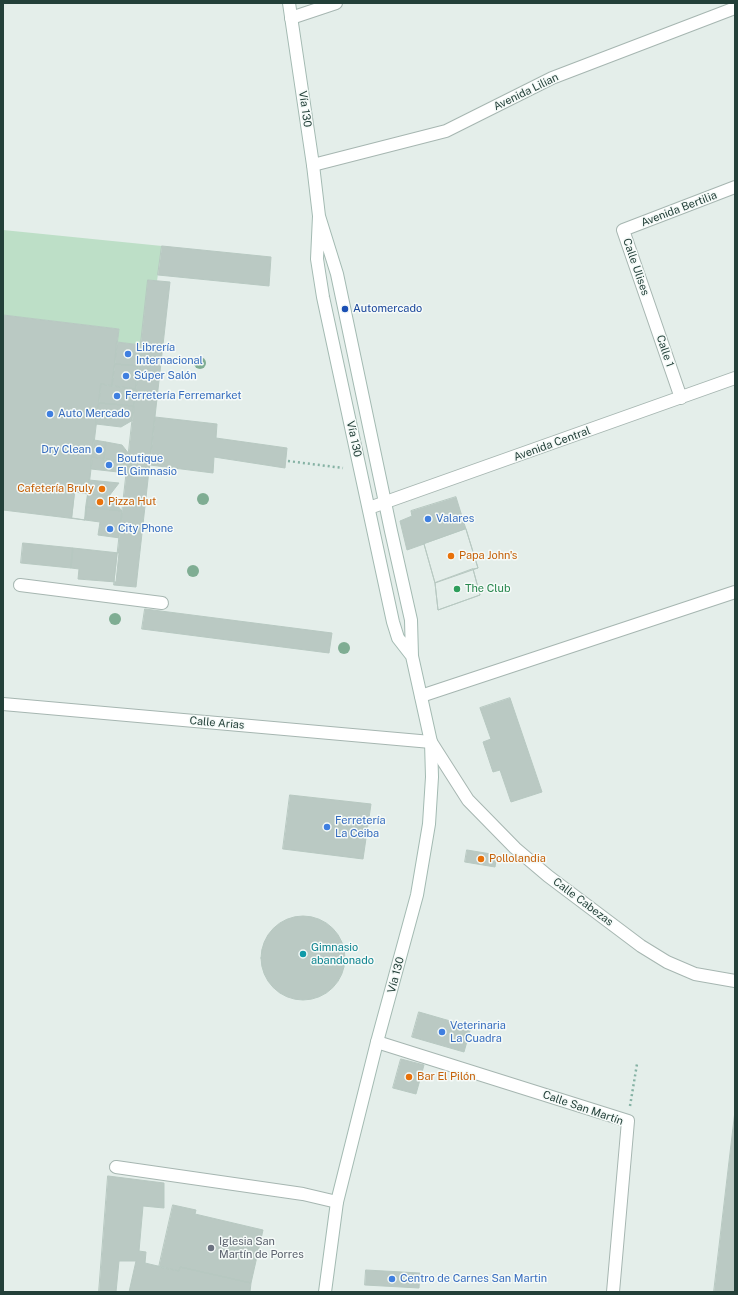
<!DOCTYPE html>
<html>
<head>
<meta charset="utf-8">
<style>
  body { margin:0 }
  #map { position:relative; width:738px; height:1295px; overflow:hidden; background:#e4eeea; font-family:"Public Sans",sans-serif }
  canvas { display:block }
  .frame { position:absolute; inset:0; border:4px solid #234039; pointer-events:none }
</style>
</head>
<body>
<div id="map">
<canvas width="738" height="1295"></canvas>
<div class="frame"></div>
</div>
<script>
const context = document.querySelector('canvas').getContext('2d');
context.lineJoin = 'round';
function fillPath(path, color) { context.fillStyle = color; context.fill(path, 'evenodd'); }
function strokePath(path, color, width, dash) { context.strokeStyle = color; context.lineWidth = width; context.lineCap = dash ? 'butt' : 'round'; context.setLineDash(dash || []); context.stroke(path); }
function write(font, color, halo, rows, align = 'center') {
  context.font = font + ' "Public Sans",sans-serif'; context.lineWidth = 3; context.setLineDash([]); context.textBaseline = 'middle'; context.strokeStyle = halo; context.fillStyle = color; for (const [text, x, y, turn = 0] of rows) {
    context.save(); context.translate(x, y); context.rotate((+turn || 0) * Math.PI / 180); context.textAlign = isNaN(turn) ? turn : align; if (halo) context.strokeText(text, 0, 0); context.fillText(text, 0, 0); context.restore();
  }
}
fillPath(new Path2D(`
  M 3,230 L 162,246 L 157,281 L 149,280 L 141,345 L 117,342 L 119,329 L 3,315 Z`), '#bddfc7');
const building = new Path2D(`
  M 162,246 L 271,257 L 269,286 L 158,275 Z
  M 148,280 L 170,282 L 136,587 L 114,585 Z
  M 3,315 L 119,329 L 112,386 L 101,384 L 85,520 L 3,510 Z
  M 117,342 L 141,345 L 139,366 L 115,364 Z
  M 115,364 L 139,366 L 136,389 L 112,386 Z
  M 101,384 L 136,389 L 134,406 L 99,403 Z
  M 99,403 L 134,406 L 133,420 L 121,427 L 96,424 Z
  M 155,417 L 217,424 L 216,438 L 287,448 L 285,468 L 214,457 L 213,473 L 150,465 Z
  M 94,440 L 106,442 L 104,459 L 92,457 Z
  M 106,442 L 122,445 L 129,454 L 128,462 L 104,459 Z
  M 92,457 L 128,462 L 127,473 L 91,469 Z
  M 89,480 L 119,483 L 109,496 L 88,494 Z
  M 75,492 L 88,494 L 85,520 L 72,518 Z
  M 88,494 L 109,496 L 122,511 L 86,507 Z
  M 456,497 L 478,568 L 473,569 L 480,595 L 438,610 L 435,583 L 424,544 L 407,550 L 400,521 L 412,516 L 411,511 Z
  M 86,507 L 122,511 L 120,538 L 98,535 L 100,522 L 85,520 Z
  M 466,529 L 478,568 L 435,583 L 424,544 Z
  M 23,543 L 73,548 L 71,568 L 21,563 Z
  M 73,548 L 119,553 L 116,582 L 78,579 L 79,569 L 71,568 Z
  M 473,569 L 480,595 L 438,610 L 435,583 Z
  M 145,609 L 332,633 L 329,653 L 142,629 Z
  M 510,698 L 542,792 L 511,802 L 500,770 L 493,772 L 483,742 L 491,739 L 480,708 Z
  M 290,795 L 371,804 L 363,859 L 283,849 Z
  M 467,850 L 497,855 L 495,867 L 465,862 Z
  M261 958a42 42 0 1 1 84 0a42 42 0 1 1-84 0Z
  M 419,1012 L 471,1027 L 464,1052 L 412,1037 Z
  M 401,1059 L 424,1065 L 416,1094 L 393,1088 Z
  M 735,1111 L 735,1292 L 714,1292 Z
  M 108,1176 L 164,1183 L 164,1208 L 143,1206 L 139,1251 L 146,1252 L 145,1263 L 179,1271 L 180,1267 L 251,1283 L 250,1292 L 129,1292 L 136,1261 L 119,1261 L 116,1292 L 99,1292 Z
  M 173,1205 L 196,1210 L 195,1214 L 263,1230 L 251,1283 L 180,1267 L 179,1271 L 159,1267 Z
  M 366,1270 L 420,1273 L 419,1288 L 365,1285 Z`);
fillPath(building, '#bac9c3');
strokePath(building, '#b7c8c1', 1);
const lane = new Path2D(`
  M 20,585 L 162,603
  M 116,1167 L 303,1194 L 337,1202`);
const street = new Path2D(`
  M 291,18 L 336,3
  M 313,165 L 446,131 L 552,78 L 735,8
  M 681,398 L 623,230 L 735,187
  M 369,508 L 735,378
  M 421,696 L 735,592
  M 3,704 L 431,742 L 468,800 L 515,848 L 548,876 L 641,946 L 667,962 L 695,974 L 735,981
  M 377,1042 L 628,1121 L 613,1292`);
const secondary = new Path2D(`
  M 289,3 L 313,165 L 319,216 L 317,259 L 323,297 L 393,622 L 398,638 L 412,656
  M 319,216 L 337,274 L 391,531 L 411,620 L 412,656 L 431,742 L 432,777 L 429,824 L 417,895 L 377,1042 L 337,1202 L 325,1292`);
strokePath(lane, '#a6b6b1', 14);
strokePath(street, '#a6b6b1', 14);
strokePath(secondary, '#a3bab2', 14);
strokePath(new Path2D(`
  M 288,461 L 343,468
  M 630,1106 L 637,1064`), '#85b2a4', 2.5, [2, 3]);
strokePath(lane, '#fff', 12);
strokePath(street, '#fff', 12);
strokePath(secondary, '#fff', 12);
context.fillStyle = '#7fad93';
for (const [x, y] of [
  [200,363],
  [203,499],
  [193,571],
  [115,619],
  [344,648]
]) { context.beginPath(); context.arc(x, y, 6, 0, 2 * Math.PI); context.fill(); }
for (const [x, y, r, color] of [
  [345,309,4,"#1a4fb4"],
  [128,354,4,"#3f7fe0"],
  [126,376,4,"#3f7fe0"],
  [117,396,4,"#3f7fe0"],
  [50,414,4,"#3f7fe0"],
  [99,450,4,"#3f7fe0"],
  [109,465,4,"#3f7fe0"],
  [102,489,4,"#e8710a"],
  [100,502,4,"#e8710a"],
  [428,519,4,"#3f7fe0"],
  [110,529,4,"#3f7fe0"],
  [451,556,4,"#e8710a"],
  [457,589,4,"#2e9e5b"],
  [327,827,4,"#3f7fe0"],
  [481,859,4,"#e8710a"],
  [303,954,4,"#0f9aa8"],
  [442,1032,4,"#3f7fe0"],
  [409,1077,4,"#e8710a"],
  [211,1248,4,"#6b7280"],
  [392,1279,4,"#3f7fe0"]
]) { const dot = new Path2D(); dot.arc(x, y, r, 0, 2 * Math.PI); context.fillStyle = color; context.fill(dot); strokePath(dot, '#f5faf8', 1.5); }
write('11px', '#234039', '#f5faf8', [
  ["Avenida Lilian",526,92,-26],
  ["Vía 130",305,109,82],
  ["Avenida Bertilia",679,209,-21],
  ["Calle Ulises",636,267,71],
  ["Calle 1",665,351,71],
  ["Vía 130",354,439,78],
  ["Avenida Central",552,444,-20],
  ["Calle Arias",217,723,5],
  ["Calle Cabezas",583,902,37],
  ["Vía 130",396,975,-75],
  ["Calle San Martín",583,1108,19]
]);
write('11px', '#164399', '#f5faf8', [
  ["Automercado",353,309]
], 'left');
write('11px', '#366cbe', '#f5faf8', [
  ["Librería",136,348],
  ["Internacional",136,361],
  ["Súper Salón",134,376],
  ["Ferretería Ferremarket",125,396],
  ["Auto Mercado",58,414],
  ["Dry Clean",91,450,"right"],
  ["Boutique",117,459],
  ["El Gimnasio",117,472],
  ["Valares",436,519],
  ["City Phone",118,529],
  ["Ferretería",335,821],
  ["La Ceiba",335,834],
  ["Veterinaria",450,1026],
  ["La Cuadra",450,1039],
  ["Centro de Carnes San Martin",400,1279]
], 'left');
write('11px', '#c56008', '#f5faf8', [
  ["Cafetería Bruly",94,489,"right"],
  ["Pizza Hut",108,502],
  ["Papa John's",459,556],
  ["Pollolandia",489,859],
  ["Bar El Pilón",417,1077]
], 'left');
write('11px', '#27864d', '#f5faf8', [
  ["The Club",465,589]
], 'left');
write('11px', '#0d838f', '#f5faf8', [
  ["Gimnasio",311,948],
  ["abandonado",311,961]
], 'left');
write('11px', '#5b616d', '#f5faf8', [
  ["Iglesia San",219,1242],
  ["Martín de Porres",219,1255]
], 'left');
</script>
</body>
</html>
